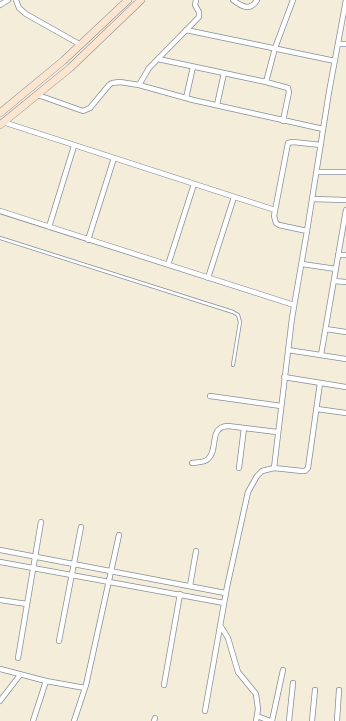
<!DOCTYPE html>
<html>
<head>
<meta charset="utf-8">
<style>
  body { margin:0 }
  canvas { display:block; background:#f3edd9 }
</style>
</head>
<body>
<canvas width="346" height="721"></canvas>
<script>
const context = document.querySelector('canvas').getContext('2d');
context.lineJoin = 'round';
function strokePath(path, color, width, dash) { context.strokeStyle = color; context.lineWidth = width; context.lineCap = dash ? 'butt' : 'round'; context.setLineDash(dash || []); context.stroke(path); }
const service = new Path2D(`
  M 0,238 L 233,312 L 238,315 L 240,322 L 233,365`);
const minor = new Path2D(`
  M 16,0 L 19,8 L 26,14 L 81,45
  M 233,0 C 241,6 250,12 257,0
  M 0,5 L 8,0
  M 186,30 L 335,61
  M 338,44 L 346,44
  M 158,59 L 266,82 L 288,88 L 289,92 L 283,121
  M 266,82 L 275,48 L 293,0
  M 139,85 L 149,68 L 199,17 L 199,12 L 195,5 L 196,0
  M 38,95 L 83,111 L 90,108 L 109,85 L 112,83 L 120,82 L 139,85 L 193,100 L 323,129
  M 186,98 L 193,67
  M 217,105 L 224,73
  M 3,122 L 275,210
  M 317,172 L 346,172
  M 312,199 L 346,200
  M 0,211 L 294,305
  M 49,227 L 74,146
  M 307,231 L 279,225 L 276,223 L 274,216 L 288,143 L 293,142 L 321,145
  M 88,240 L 114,158
  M 338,255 L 346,255
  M 302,264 L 336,269
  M 168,265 L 194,184
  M 208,278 L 234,197
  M 334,281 L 346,282
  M 326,329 L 346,332
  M 288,350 L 346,359
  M 321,355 L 346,210
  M 284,377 L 346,387
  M 210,396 L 281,406
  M 317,409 L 346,413
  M 192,463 C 198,462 204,463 208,459 C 219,449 208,427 228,426 L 277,432
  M 239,468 L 244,428
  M 274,468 L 292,318 L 307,231 L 329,92 L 346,0
  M 0,550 L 225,593
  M 0,562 L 224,603
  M 190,586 L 196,551
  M 0,600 L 27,604
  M 220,625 L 228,638 L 238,672 L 256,694 L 258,709 L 256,721
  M 59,641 L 81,527
  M 18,658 L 41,522
  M 0,669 L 46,681 L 85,688
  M 164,685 L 180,594
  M 0,701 L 20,675
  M 205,711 L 227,587 L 248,492 L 257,476 L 262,471 L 274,468 L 302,471 L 305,471 L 308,468 L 320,383
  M 257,716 L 270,721
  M 33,721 L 46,681
  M 74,721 L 86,685 L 119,535
  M 154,721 L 155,718
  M 272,721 L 283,670
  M 289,721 L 293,683
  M 312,721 L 315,690
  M 337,721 L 339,690`);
const secondary = new Path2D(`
  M 0,113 L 63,61 L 128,0
  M 0,125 L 70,68 L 141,0`);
strokePath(service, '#878e9c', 4);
strokePath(minor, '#878e9c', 6);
strokePath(secondary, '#878e9c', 8);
strokePath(service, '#fff', 2.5);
strokePath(minor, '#fff', 4.5);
strokePath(secondary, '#fce5cf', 7);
</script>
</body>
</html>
